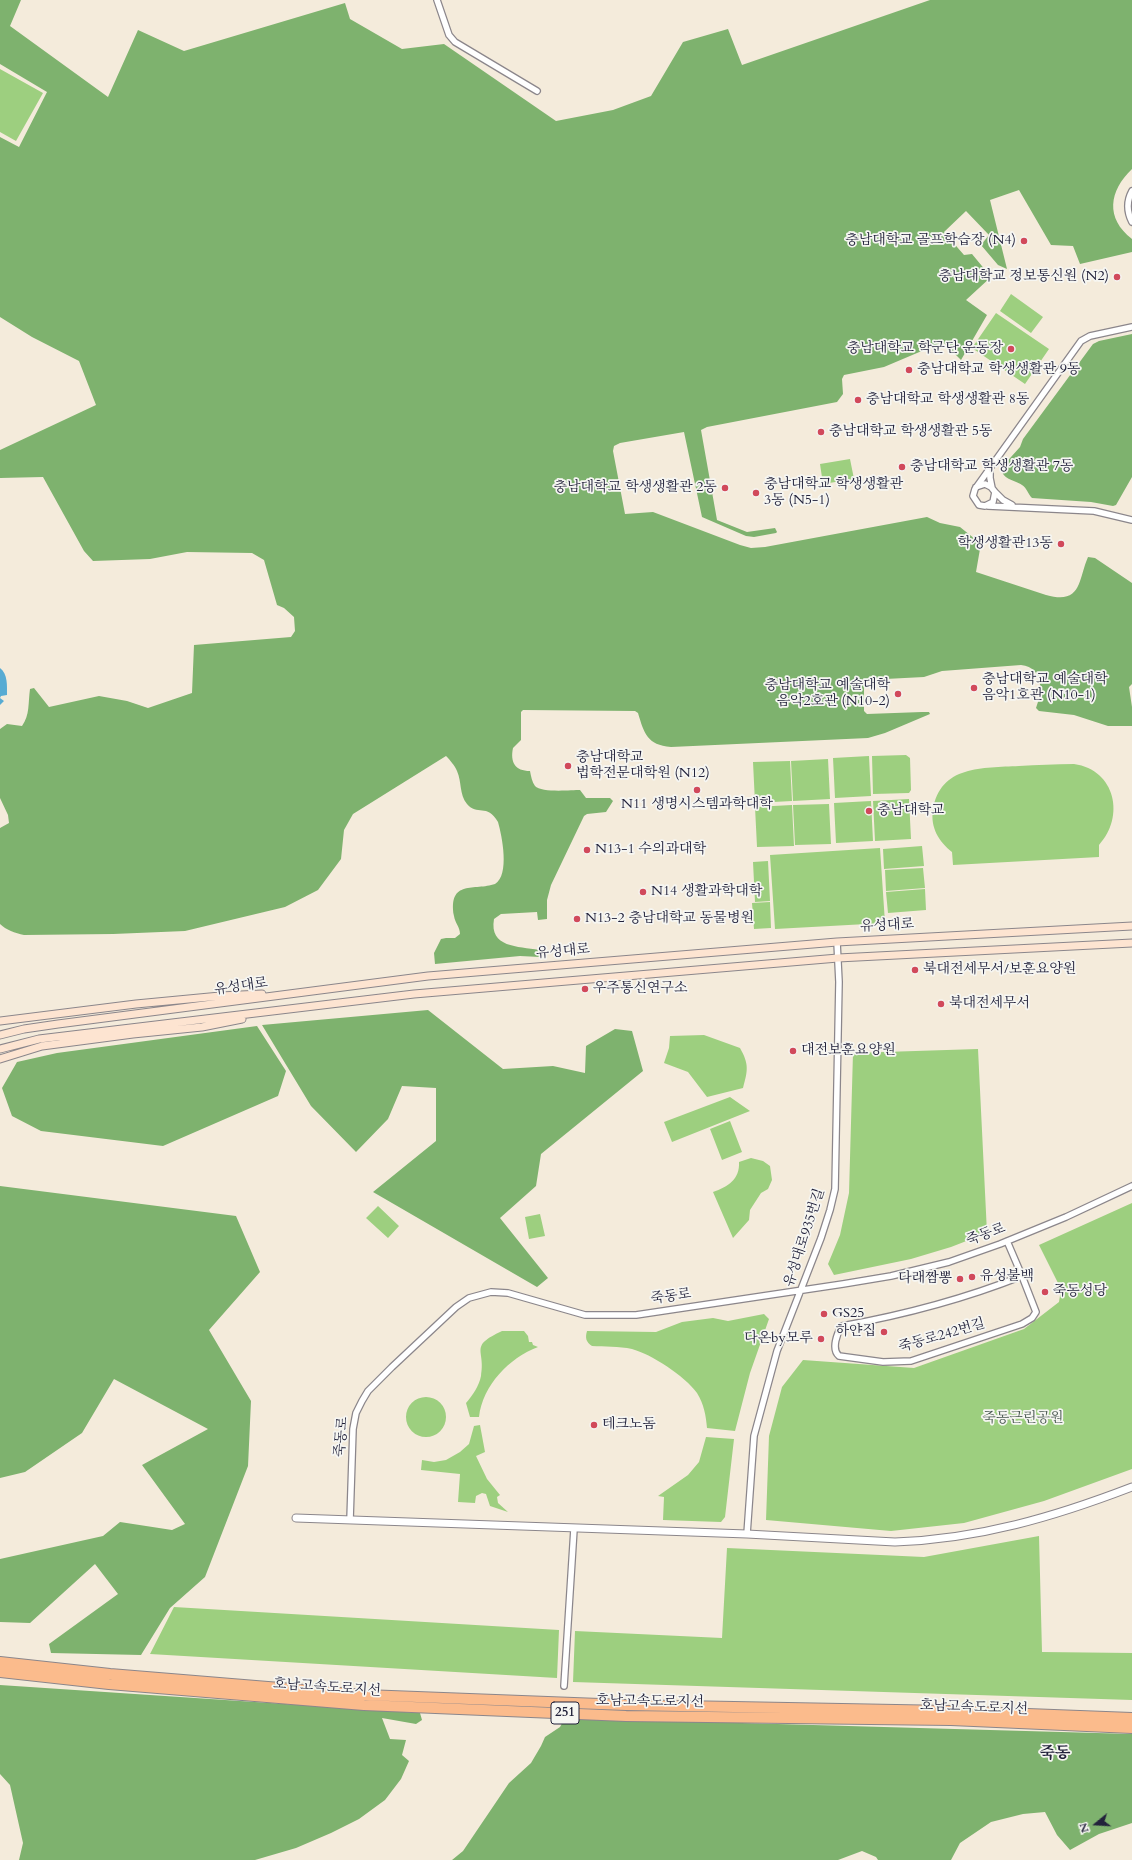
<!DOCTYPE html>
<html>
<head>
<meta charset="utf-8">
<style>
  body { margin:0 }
  #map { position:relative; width:1132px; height:1860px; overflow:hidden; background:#f4ebdb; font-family:Cardo,serif }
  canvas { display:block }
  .north { position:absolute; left:1076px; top:1804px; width:40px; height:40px; -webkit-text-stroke:3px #f6f6f2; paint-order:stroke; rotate:252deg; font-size:11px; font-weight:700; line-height:16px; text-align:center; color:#22223b }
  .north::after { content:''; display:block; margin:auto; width:14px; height:18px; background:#22223b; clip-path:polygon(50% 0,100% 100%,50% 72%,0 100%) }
</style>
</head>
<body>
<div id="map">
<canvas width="1132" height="1860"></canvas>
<div class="north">N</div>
</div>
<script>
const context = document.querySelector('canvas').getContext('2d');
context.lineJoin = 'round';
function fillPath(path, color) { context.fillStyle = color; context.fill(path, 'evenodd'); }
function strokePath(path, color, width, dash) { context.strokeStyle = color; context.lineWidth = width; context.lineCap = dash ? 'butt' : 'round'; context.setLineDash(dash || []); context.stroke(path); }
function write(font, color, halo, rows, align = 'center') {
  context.font = font + ' Cardo,"Noto Serif KR",serif'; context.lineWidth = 3.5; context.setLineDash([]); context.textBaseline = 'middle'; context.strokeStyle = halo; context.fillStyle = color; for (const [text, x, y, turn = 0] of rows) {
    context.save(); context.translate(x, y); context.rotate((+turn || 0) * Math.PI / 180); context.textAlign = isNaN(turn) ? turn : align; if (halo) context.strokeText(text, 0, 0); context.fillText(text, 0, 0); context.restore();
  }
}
fillPath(new Path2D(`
  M 0,69 L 43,93 L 16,141 L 0,132 Z
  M 1011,294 L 1043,317 L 1031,333 L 1000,311 Z
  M 996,313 L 1049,349 L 1025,384 L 972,348 Z
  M 850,459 L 854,479 L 823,484 L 820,464 Z
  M 906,755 L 910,758 L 911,790 L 909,793 L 873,794 L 872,756 Z
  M 869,756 L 871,796 L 835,798 L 833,758 Z
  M 828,759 L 830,799 L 793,801 L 791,761 Z
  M 790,761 L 792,801 L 755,803 L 753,762 Z
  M 1074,764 C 1116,770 1125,817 1099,845 L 1099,857 L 953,865 L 952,852 C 939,842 930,827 933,810 C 940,765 983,768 1019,766 C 1037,765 1055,764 1074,764 Z
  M 909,799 L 911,839 L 875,841 L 873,801 Z
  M 871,801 L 873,841 L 836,843 L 834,803 Z
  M 829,804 L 831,844 L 795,845 L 793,805 Z
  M 792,805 L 794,846 L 757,847 L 755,807 Z
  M 922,846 L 924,866 L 884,869 L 883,849 Z
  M 880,848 L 885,923 L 775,929 L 770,855 Z
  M 768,861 L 770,901 L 755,902 L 753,862 Z
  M 923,868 L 925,888 L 886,891 L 885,870 Z
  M 925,889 L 926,910 L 888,913 L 886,892 Z
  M 770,902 L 771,928 L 754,929 L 752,903 Z
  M 704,1035 L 740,1048 C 749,1064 748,1070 743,1088 L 707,1097 L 688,1072 L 664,1063 L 669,1048 L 670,1036 Z
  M 978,1049 L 987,1233 L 951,1247 L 911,1259 L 834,1275 L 828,1264 L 840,1235 L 849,1193 L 853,1053 Z
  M 730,1097 L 750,1111 L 672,1142 L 664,1122 Z
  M 730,1121 L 742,1152 L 722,1160 L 710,1129 Z
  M 751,1158 L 763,1161 L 770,1166 L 772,1180 L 768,1189 L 761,1193 L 750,1210 L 749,1220 L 733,1238 L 713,1192 C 728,1187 740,1179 739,1162 Z
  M 1132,1203 L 1132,1469 L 1044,1501 L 964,1523 L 891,1531 L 766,1520 L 769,1436 L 782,1387 L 803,1360 L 914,1368 L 1024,1329 L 1059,1302 L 1061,1289 L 1039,1245 Z
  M 378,1206 L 399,1226 L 388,1238 L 366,1218 Z
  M 540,1214 L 545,1236 L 529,1239 L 525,1217 Z
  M 764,1314 L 769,1319 L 750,1373 L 735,1431 L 707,1428 C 706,1416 704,1404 697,1393 C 685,1376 651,1354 632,1349 C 619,1346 604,1347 592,1346 C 586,1342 585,1338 587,1331 L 656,1332 L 682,1322 L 713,1318 L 728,1321 Z
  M 502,1331 L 524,1331 L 528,1336 L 529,1342 L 532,1342 L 533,1345 L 538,1347 C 509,1358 483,1385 479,1417 L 470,1417 L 466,1403 C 473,1395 479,1386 481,1376 C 486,1349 468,1347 502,1331 Z
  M406 1417a20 20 0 1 1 40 0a20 20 0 1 1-40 0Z
  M 480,1425 L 485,1452 L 476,1456 L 487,1479 L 500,1495 L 497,1497 L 498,1503 L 508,1512 L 490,1506 L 486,1494 L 482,1493 L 476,1496 L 475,1503 L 458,1502 L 460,1474 L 421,1470 L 422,1460 L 434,1462 L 446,1460 L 460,1452 L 469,1444 L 474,1426 Z
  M 706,1437 L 734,1439 L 725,1517 L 721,1522 L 663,1520 L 664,1497 L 658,1496 L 688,1475 L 699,1462 Z
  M 1039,1536 L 1042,1652 L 1132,1653 L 1132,1700 L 573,1682 L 575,1631 L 722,1638 L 727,1548 L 924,1557 Z
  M 174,1607 L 559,1630 L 557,1678 L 150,1654 Z`), '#9dcf7f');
fillPath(new Path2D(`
  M 0,0 L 21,0 L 10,26 L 108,97 L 138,30 L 184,51 L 345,3 L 350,19 L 402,49 L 444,44 L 556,121 L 613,110 L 651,96 L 683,42 L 728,29 L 742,65 L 930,0 L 1132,0 L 1132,169 C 1109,191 1105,218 1132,239 L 1132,252 L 1080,264 L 1073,246 L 1051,245 L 1019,190 L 990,200 L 1007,269 L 998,265 L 981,245 L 989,235 L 966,211 L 944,232 L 964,255 L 972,254 L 991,277 L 966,300 L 987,315 L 961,360 L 943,342 L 884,367 L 844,375 L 842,379 L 843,394 L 837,402 L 707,427 L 701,430 L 717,520 L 747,532 L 775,528 L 777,532 L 776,533 L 754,537 L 746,536 L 702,517 L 684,432 L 620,443 L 614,446 L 613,451 L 625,514 L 653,512 L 740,545 L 751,548 L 765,547 L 927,517 L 940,523 L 960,527 L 975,539 L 980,549 L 976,572 L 1046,595 C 1082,605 1078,580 1088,557 L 1095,558 L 1132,583 L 1132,684 L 1129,687 L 1132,707 L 1132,726 L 1108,726 L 1074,715 L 1039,711 L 1036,708 C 1042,693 1045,668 1021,665 L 942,671 L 924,677 L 866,680 L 864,683 L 864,711 L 867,714 L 922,712 L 929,712 L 930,714 L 885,733 L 868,738 L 671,747 C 647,745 644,733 638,713 L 635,711 L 523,710 L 521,712 L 521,740 L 513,748 C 510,762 515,771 530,771 C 531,776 532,782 535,786 C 541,793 571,790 580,790 L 586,798 L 610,798 L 613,801 L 606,812 L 587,814 L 584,816 L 551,885 L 547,900 L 547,919 L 538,920 L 537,912 L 501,914 L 494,919 C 489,948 518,946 539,950 L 540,957 L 520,956 L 435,964 L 434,953 L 441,939 L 446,938 L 455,938 L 460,934 C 460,927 455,923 454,916 C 448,879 475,891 495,884 C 510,875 502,836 498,822 C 487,803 477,816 467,804 C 459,794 462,782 457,771 C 455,766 450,760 446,756 L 353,814 L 344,830 L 341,859 L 318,890 L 285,907 L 185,931 L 113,934 L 24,935 C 15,933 6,930 0,924 L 0,828 L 9,823 L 8,815 L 0,798 L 0,729 L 7,724 L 22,726 C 30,715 28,703 30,689 L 34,688 L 49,707 L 99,696 L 127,701 L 148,708 L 192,693 L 194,645 L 291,637 L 295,631 L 294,617 L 284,608 L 277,605 L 264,560 L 252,553 L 187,552 L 150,559 L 93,561 L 84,551 L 43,477 L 0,478 L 0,450 L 96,405 L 79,361 L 32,337 L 0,317 L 0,137 L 19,147 L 47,92 L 0,64 Z
  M 1132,334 L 1132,477 L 1116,505 L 1113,506 L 1091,502 L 1032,498 C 1028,494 1027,488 1022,485 C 1015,480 1000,479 1002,467 L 1020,447 L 1023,439 L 1093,344 L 1099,341 Z
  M 428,1010 L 503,1069 L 553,1066 L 585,1073 L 586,1046 L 615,1029 L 632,1031 L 643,1071 L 541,1154 L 536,1186 L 500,1218 L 548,1278 L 537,1287 L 373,1192 L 436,1141 L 436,1088 L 402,1086 L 388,1119 L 356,1152 L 311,1106 L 262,1025 Z
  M 257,1026 L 286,1071 L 278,1096 L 163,1146 L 41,1131 L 12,1116 L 2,1088 L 17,1062 L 57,1053 Z
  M 0,1186 L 236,1216 L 260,1272 L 209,1330 L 251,1401 L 248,1466 L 205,1577 L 170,1608 L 141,1655 L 51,1653 L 49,1644 L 118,1594 L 95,1564 L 30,1623 L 0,1622 L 0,1559 L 103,1536 L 120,1522 L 172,1530 L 185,1524 L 142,1465 L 208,1429 L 114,1379 L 82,1433 L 25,1472 L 0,1478 Z
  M 0,1685 L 420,1713 L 422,1720 L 416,1724 L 382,1718 L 390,1739 L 406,1740 L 402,1755 L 409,1761 L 401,1779 L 385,1800 L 359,1819 L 331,1833 L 296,1848 L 255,1860 L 19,1860 L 23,1843 L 10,1785 L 0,1774 Z
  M 565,1718 L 1132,1734 L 1132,1823 L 1099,1834 L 1070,1850 L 1057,1835 L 1045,1812 L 1023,1814 L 991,1822 L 960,1843 L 951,1860 L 878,1860 L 876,1857 L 862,1851 L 838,1860 L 452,1860 L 463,1851 L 509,1783 L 531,1763 L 541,1746 L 545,1737 L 560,1727 Z`), '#7eb26e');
fillPath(new Path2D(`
  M 0,668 C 8,674 7,686 7,695 L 1,696 L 0,698 L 4,701 L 0,705 Z`), '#57abd3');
const minor = new Path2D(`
  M 437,0 L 449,35 L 455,42 L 537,91
  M 1132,191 C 1126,202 1127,212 1132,222
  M 990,469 L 990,478 L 992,488
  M 976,487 L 985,484 L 991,487 L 995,492 L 993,502 L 985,506 L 979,505 L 973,496 L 975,489 L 1081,341 L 1090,336 L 1132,327
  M 995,492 L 1003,500 L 1012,505
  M 988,506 L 1094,511 L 1132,520
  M 1007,1241 L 1022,1276 C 964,1299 903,1315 842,1326 C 837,1333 831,1349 839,1356 L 883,1362 L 911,1361 L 1022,1324 L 1032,1318 L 1036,1312 L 1022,1276
  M 350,1520 L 353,1429 L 356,1413 L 362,1401 L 368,1391 L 392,1367 L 456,1307 L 469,1298 L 491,1292 L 508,1293 L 585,1315 L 636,1315 L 843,1284 L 891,1276 L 949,1262 L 1000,1244 L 1066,1217 L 1132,1186
  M 747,1534 L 754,1436 L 777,1351 L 821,1238 L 830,1210 L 835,1189 L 839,982 L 837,942
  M 564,1686 L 574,1529`);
const tertiary = new Path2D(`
  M 296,1518 L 747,1534 L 895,1542 C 979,1539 1054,1517 1132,1487`);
const secondary = new Path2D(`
  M 0,1021 L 136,1004 L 220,996 L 262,994
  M 0,1035 L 24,1029 L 58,1024 L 428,976 L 837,942 L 1132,926
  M 0,1049 L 39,1039 L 414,994 L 838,958 L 1132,943
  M 0,1059 L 42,1046 L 133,1034 L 202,1027 L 242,1019`);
const motorway = new Path2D(`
  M 0,1662 L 110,1674 L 365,1695 L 626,1705 L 950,1711 L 1132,1718
  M 0,1672 L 109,1684 L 364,1705 L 626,1716 L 951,1720 L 1132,1728`);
strokePath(minor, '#8b868b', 8);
strokePath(tertiary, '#8b868b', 9);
strokePath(secondary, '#8b868b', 9);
strokePath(motorway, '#8b868b', 12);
strokePath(minor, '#fff', 5.5);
strokePath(tertiary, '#fff', 7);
strokePath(secondary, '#fde4d1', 7);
strokePath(motorway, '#fbbb8c', 10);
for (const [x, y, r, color] of [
  [1024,241,4,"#d1495b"],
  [1117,277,4,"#d1495b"],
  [1011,349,4,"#d1495b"],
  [909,370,4,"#d1495b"],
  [858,400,4,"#d1495b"],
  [821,432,4,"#d1495b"],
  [902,467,4,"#d1495b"],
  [725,488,4,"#d1495b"],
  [756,493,4,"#d1495b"],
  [1061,544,4,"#d1495b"],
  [974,688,4,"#d1495b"],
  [898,694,4,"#d1495b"],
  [568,766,4,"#d1495b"],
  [697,790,4,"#d1495b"],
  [869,811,4,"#d1495b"],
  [587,850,4,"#d1495b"],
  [643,892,4,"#d1495b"],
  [577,919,4,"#d1495b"],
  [915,970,4,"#d1495b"],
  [585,989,4,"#d1495b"],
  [941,1004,4,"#d1495b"],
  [793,1051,4,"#d1495b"],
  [972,1277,4,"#d1495b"],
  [960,1279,4,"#d1495b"],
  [1045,1292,4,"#d1495b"],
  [824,1314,4,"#d1495b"],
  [884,1332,4,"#d1495b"],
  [821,1339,4,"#d1495b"],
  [594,1425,4,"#d1495b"]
]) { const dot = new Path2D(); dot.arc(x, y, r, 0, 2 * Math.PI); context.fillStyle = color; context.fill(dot); strokePath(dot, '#f6f6f2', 1.5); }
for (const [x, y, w] of [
  [565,1713,28]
]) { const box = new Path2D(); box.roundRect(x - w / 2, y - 11, w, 22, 3); context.fillStyle = '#f6f6f2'; context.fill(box); strokePath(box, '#22223b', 1); }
write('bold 13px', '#22223b', null, [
  ["251",565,1713]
]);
write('14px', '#22223b', '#f6f6f2', [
  ["충남대학교 골프학습장 (N4)",1016,241,"right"],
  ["충남대학교 정보통신원 (N2)",1109,277,"right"],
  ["충남대학교 학군단 운동장",1003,349,"right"],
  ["충남대학교 학생생활관 9동",917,370],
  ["충남대학교 학생생활관 8동",866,400],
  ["충남대학교 학생생활관 5동",829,432],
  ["충남대학교 학생생활관 7동",910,467],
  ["충남대학교 학생생활관",764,485],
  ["3동 (N5-1)",764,501],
  ["충남대학교 학생생활관 2동",717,488,"right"],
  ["학생생활관13동",1053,544,"right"],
  ["충남대학교 예술대학",982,680],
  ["음악1호관 (N10-1)",982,696],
  ["충남대학교 예술대학",890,686,"right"],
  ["음악2호관 (N10-2)",890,702,"right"],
  ["충남대학교",576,758],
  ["법학전문대학원 (N12)",576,774],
  ["N11 생명시스템과학대학",697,805,"center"],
  ["충남대학교",877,811],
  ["N13-1 수의과대학",595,850],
  ["N14 생활과학대학",651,892],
  ["N13-2 충남대학교 동물병원",585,919],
  ["북대전세무서/보훈요양원",923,970],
  ["우주통신연구소",593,989],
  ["북대전세무서",949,1004],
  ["대전보훈요양원",801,1051],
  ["유성불백",980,1277],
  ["다래짬뽕",952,1279,"right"],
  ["죽동성당",1053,1292],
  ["GS25",832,1314],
  ["하얀집",876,1332,"right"],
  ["다온by모루",813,1339,"right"],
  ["테크노돔",602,1425]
], 'left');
write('14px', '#22223b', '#f6f6f2', [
  ["유성대로",887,926,-3],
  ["유성대로",563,952,-5],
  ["유성대로",241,987,-8],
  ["죽동로",986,1235,-20],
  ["유성대로935번길",805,1238,-72],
  ["죽동로",671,1297,-8],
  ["죽동로242번길",942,1336,-16],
  ["죽동로",342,1437,-85],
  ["호남고속도로지선",327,1688,4],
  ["호남고속도로지선",650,1702,1],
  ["호남고속도로지선",974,1708,2]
]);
write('14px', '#47564f', '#f6f6f2', [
  ["죽동근린공원",1023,1419]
]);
write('bold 16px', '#22223b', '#f6f6f2', [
  ["죽동",1055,1754]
]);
</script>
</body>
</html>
